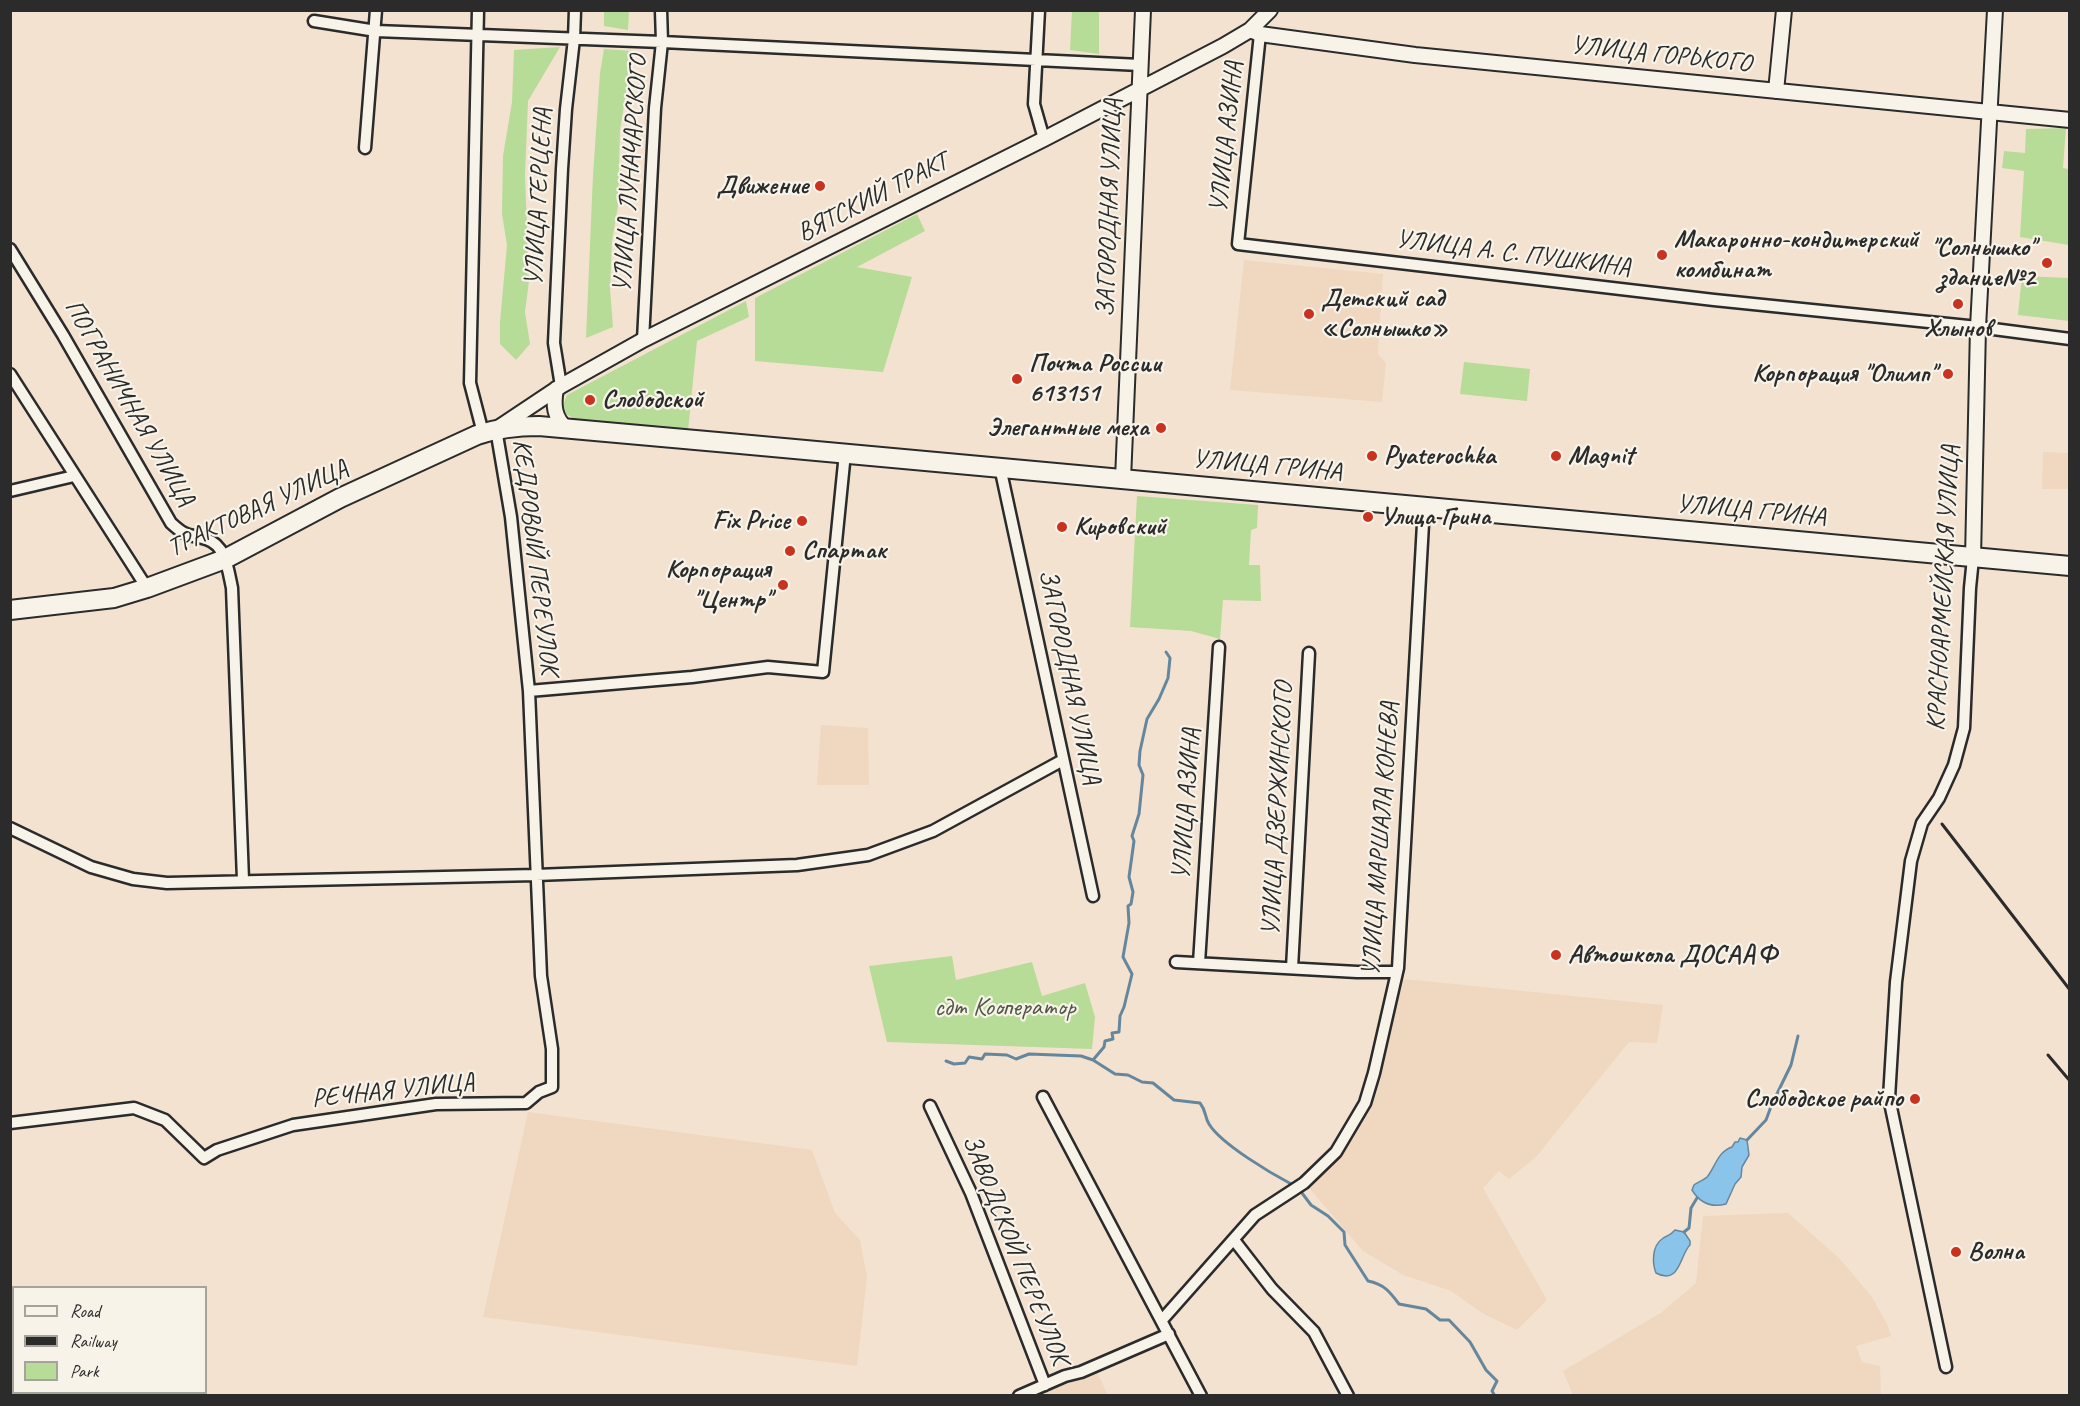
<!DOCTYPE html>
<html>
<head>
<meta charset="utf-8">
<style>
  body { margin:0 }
  #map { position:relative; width:2080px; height:1406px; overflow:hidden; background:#f3e2d0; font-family:Caveat,sans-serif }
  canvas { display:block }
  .frame { position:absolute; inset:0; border:12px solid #2b2b2b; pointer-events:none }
  .legend { position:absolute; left:12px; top:1286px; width:195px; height:108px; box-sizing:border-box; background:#f7f3e8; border:2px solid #a5a39c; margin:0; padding:8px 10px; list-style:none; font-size:18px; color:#2b2b2b }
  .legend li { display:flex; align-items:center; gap:12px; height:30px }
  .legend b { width:30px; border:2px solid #a5a39c }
</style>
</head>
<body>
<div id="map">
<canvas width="2080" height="1406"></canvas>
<div class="frame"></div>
<ul class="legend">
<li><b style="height:8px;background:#f7f3e8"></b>Road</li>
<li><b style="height:8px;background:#2b2b2b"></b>Railway</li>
<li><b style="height:16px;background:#b7dc97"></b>Park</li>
</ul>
</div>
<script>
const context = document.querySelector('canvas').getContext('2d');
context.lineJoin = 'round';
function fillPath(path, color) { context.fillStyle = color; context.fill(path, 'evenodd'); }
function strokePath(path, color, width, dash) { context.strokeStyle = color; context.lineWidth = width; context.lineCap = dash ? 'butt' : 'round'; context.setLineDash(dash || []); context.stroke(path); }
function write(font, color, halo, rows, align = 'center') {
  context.font = font + ' Caveat,sans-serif'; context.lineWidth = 4.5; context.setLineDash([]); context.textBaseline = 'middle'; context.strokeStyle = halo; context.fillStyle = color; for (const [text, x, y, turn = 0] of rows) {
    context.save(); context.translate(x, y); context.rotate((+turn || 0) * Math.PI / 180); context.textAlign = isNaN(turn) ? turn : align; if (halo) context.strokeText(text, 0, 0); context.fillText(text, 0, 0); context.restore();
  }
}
fillPath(new Path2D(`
  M 1244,260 L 1383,274 L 1378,354 L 1386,363 L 1382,402 L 1230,390 Z
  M 2043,452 L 2069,453 L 2069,489 L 2042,489 Z
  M 821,725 L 868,728 L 869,785 L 817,785 Z
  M 1404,979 L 1663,1005 L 1657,1043 L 1629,1042 L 1536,1157 L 1509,1179 L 1499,1171 L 1483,1188 L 1547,1300 L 1517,1330 L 1482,1313 L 1451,1291 L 1403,1275 L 1363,1251 L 1310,1189 L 1356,1130 L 1370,1100 Z
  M 528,1112 L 812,1150 L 835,1213 L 860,1240 L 867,1277 L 857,1366 L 483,1317 Z
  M 1788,1213 L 1839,1258 L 1872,1297 L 1887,1324 L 1891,1336 L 1856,1346 L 1862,1362 L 1880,1366 L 1881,1395 L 1573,1395 L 1563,1371 L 1662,1312 L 1696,1283 L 1703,1216 Z
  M 1097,1372 L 1108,1395 L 1044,1395 L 1046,1392 Z`), '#f0d7c0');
fillPath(new Path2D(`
  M 604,11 L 629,11 L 628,30 L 604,26 Z
  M 1072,11 L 1099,11 L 1099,54 L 1070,50 Z
  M 560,47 L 528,101 L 525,176 L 529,281 L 525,312 L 530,344 L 516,360 L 500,344 L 500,322 L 507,245 L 502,214 L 503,156 L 512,102 L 514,50 Z
  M 604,49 L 633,51 L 620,130 L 618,206 L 612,241 L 610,289 L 613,327 L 586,338 L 593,175 L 600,73 Z
  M 2066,128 L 2063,168 L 2069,169 L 2069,245 L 2020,237 L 2024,171 L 2002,168 L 2004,151 L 2025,153 L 2026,129 Z
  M 917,214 L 925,231 L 857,267 L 912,277 L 883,372 L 755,361 L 755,298 Z
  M 2022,276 L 2069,278 L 2069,321 L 2018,315 Z
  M 746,301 L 749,317 L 697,341 L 688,431 L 578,421 L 566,414 L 563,405 L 567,395 Z
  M 1464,362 L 1530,369 L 1527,401 L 1460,394 Z
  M 1137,496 L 1258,505 L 1257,528 L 1251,530 L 1249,565 L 1260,565 L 1261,601 L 1223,600 L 1220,639 L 1191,631 L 1130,627 Z
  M 952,956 L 956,980 L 1032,962 L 1042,996 L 1085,983 L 1095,1017 L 1092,1049 L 887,1042 L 869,966 Z`), '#b7dc97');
const water = new Path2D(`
  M 1740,1138 L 1747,1140 L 1749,1155 L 1742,1167 L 1741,1177 L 1735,1184 L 1726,1204 C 1711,1208 1700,1203 1692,1190 L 1694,1185 C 1698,1182 1704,1180 1707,1177 C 1715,1168 1717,1152 1732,1147 L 1735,1142 L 1738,1142 Z
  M 1675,1230 L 1684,1232 L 1690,1241 L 1690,1245 C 1680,1254 1680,1286 1656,1273 C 1652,1263 1652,1246 1662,1239 C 1667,1235 1670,1236 1675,1230 Z`);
fillPath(water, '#8bc4ea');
strokePath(water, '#65879e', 1.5);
strokePath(new Path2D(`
  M 1093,1060 L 1104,1047 L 1105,1041 L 1113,1039 L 1112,1033 L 1119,1032 L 1120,1016 L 1124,1007 L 1132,974 L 1123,957 L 1129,923 L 1128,906 L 1131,904 L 1133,892 L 1129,877 L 1134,841 L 1132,836 L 1139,814 L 1143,775 L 1139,765 L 1140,751 L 1147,719 L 1159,699 L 1168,678 L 1170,658 L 1166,652
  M 946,1061 L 954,1064 L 965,1063 L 969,1057 L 982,1059 L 985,1054 L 1007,1055 L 1016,1059 L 1029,1054 L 1081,1056 L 1093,1060 L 1115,1074 L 1128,1075 L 1142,1082 L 1153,1083 L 1174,1100 L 1200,1103 C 1207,1112 1204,1116 1209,1124 C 1221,1144 1272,1174 1293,1185
  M 1747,1140 L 1766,1120 L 1772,1104 L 1791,1065 L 1798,1036
  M 1299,1189 L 1311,1205 L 1328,1216 L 1344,1232 L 1345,1245 L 1368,1281 C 1384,1284 1390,1292 1399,1304 L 1426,1309 L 1440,1320 L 1449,1320 L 1470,1342 L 1486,1370 L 1497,1381 L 1492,1391 L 1495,1396
  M 1684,1232 L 1689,1228 L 1691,1208 L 1697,1198`), '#65879e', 3);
const street = new Path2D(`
  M 478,10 L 470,383 L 483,433
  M 1039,10 L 1034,104 L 1044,139
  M 314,21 L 376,31 L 662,42 L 1140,65
  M 1260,34 L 1238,244 L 1714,300 L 1978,327 L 2070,339
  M 365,148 L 376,10
  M 10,249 L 63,335 L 171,523 C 186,537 188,534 206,539 C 226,545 228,570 232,588 L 243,880
  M 643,340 L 655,108 L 662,42 L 661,10
  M 10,374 L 147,588
  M 561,386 L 554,343 L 562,169 L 566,109 L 574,39 L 575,10
  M 1000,467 L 1093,896
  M 10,491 L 74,476
  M 529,691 L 692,677 L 768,667 L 823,672 L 845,453
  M 10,828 L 91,867 L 133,879 L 167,883 L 536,875 L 797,865 L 868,855 L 933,831 L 1063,760
  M 1176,962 L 1357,972 L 1397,972
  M 1199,963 L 1219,647
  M 1292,968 L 1309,653
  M 1043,1097 L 1201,1396
  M 930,1106 L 971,1193 L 1045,1385
  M 10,1123 L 134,1108 L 165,1120 L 204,1158 L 217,1150 L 293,1125 L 436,1104 L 526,1103 L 539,1092 L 552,1087 L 552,1049 L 541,976 L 529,691 L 511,517 L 496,429
  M 1234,1240 L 1272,1289 L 1314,1332 L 1348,1396
  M 1162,1320 L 1255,1215 L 1304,1183 L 1336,1152 L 1365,1103 L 1374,1073 L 1398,968 L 1424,506
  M 1946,1367 L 1889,1098 L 1896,982 L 1911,861 L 1922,823 L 1939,798 L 1954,765 L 1964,728 L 1970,588 L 1973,558
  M 1019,1396 L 1065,1376 L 1081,1372 L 1169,1334`);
const secondary = new Path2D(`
  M 1250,30 L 1260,34 L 1415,55 L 2070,120
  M 1776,91 L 1784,10
  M 556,389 C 553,405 554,418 567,429
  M 498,428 L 561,386 L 643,340 L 1044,139 L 1223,46 L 1250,30 L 1270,10
  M 1123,479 L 1143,10
  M 1973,558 L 1978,327 L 1995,10`);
const highway = new Path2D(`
  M 10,610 L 114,598 L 147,588 L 225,559 L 340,498 L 477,435 C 498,428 517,426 539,426 L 740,444 L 2070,566`);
strokePath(street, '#2b2b2b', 15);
strokePath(secondary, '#2b2b2b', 18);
strokePath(highway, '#2b2b2b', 22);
strokePath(street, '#f7f3e8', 10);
strokePath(secondary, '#f7f3e8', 14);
strokePath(highway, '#f7f3e8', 18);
strokePath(new Path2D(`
  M 1942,824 L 2070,990
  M 2048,1055 L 2070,1081`), '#2b2b2b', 3);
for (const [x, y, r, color] of [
  [820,186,6,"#c8321e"],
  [1662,255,6,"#c8321e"],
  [2047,263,6,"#c8321e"],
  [1958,304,6,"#c8321e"],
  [1309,314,6,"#c8321e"],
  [1948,374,6,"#c8321e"],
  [1017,379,6,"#c8321e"],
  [590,400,6,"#c8321e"],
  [1161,428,6,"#c8321e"],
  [1372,456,6,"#c8321e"],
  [1556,456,6,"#c8321e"],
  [1368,517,6,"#c8321e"],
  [802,521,6,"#c8321e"],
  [1062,527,6,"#c8321e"],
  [790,551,6,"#c8321e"],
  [783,585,6,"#c8321e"],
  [1556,955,6,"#c8321e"],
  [1915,1099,6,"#c8321e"],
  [1956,1252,6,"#c8321e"]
]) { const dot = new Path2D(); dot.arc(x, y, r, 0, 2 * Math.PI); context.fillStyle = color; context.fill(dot); strokePath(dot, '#f7f3e8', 2); }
write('26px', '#2b2b2b', '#f7f3e8', [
  ["УЛИЦА ГОРЬКОГО",1661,55,6],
  ["УЛИЦА АЗИНА",1227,137,-84],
  ["УЛИЦА ЛУНАЧАРСКОГО",631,174,-86],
  ["УЛИЦА ГЕРЦЕНА",539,197,-87],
  ["ВЯТСКИЙ ТРАКТ",873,198,-27],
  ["ЗАГОРОДНАЯ УЛИЦА",1110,208,-88],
  ["УЛИЦА А. С. ПУШКИНА",1513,254,7],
  ["ПОГРАНИЧНАЯ УЛИЦА",129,403,60],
  ["УЛИЦА ГРИНА",1267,466,5],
  ["ТРАКТОВАЯ УЛИЦА",258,509,-25],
  ["УЛИЦА ГРИНА",1751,511,5],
  ["КЕДРОВЫЙ ПЕРЕУЛОК",535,557,83],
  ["КРАСНОАРМЕЙСКАЯ УЛИЦА",1944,588,-87],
  ["ЗАГОРОДНАЯ УЛИЦА",1069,677,78],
  ["УЛИЦА АЗИНА",1187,804,-86],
  ["УЛИЦА ДЗЕРЖИНСКОГО",1278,809,-87],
  ["УЛИЦА МАРШАЛА КОНЕВА",1381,839,-86],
  ["РЕЧНАЯ УЛИЦА",393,1091,-6],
  ["ЗАВОДСКОЙ ПЕРЕУЛОК",1015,1250,68]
]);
write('bold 26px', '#2b2b2b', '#f7f3e8', [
  ["Движение",808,186,"right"],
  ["Макаронно-кондитерский",1674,240],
  ["комбинат",1674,270],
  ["\"Солнышко\"",2035,248,"right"],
  ["здание№2",2035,278,"right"],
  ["Детский сад",1321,299],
  ["«Солнышко»",1321,329],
  ["Хлынов",1958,329,"center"],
  ["Почта России",1029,364],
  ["613151",1029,394],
  ["Корпорация \"Олимп\"",1936,374,"right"],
  ["Слободской",602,400],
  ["Элегантные меха",1149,428,"right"],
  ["Pyaterochka",1384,456],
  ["Magnit",1568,456],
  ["Улица Грина",1380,517],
  ["Fix Price",790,521,"right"],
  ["Кировский",1074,527],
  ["Спартак",802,551],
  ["Корпорация",771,570,"right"],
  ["\"Центр\"",771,600,"right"],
  ["Автошкола ДОСААФ",1568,955],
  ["Слободское райпо",1903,1099,"right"],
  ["Волна",1968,1252]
], 'left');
write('26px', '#4e5746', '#f7f3e8', [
  ["сдт Кооператор",1005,1008]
]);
</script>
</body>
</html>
